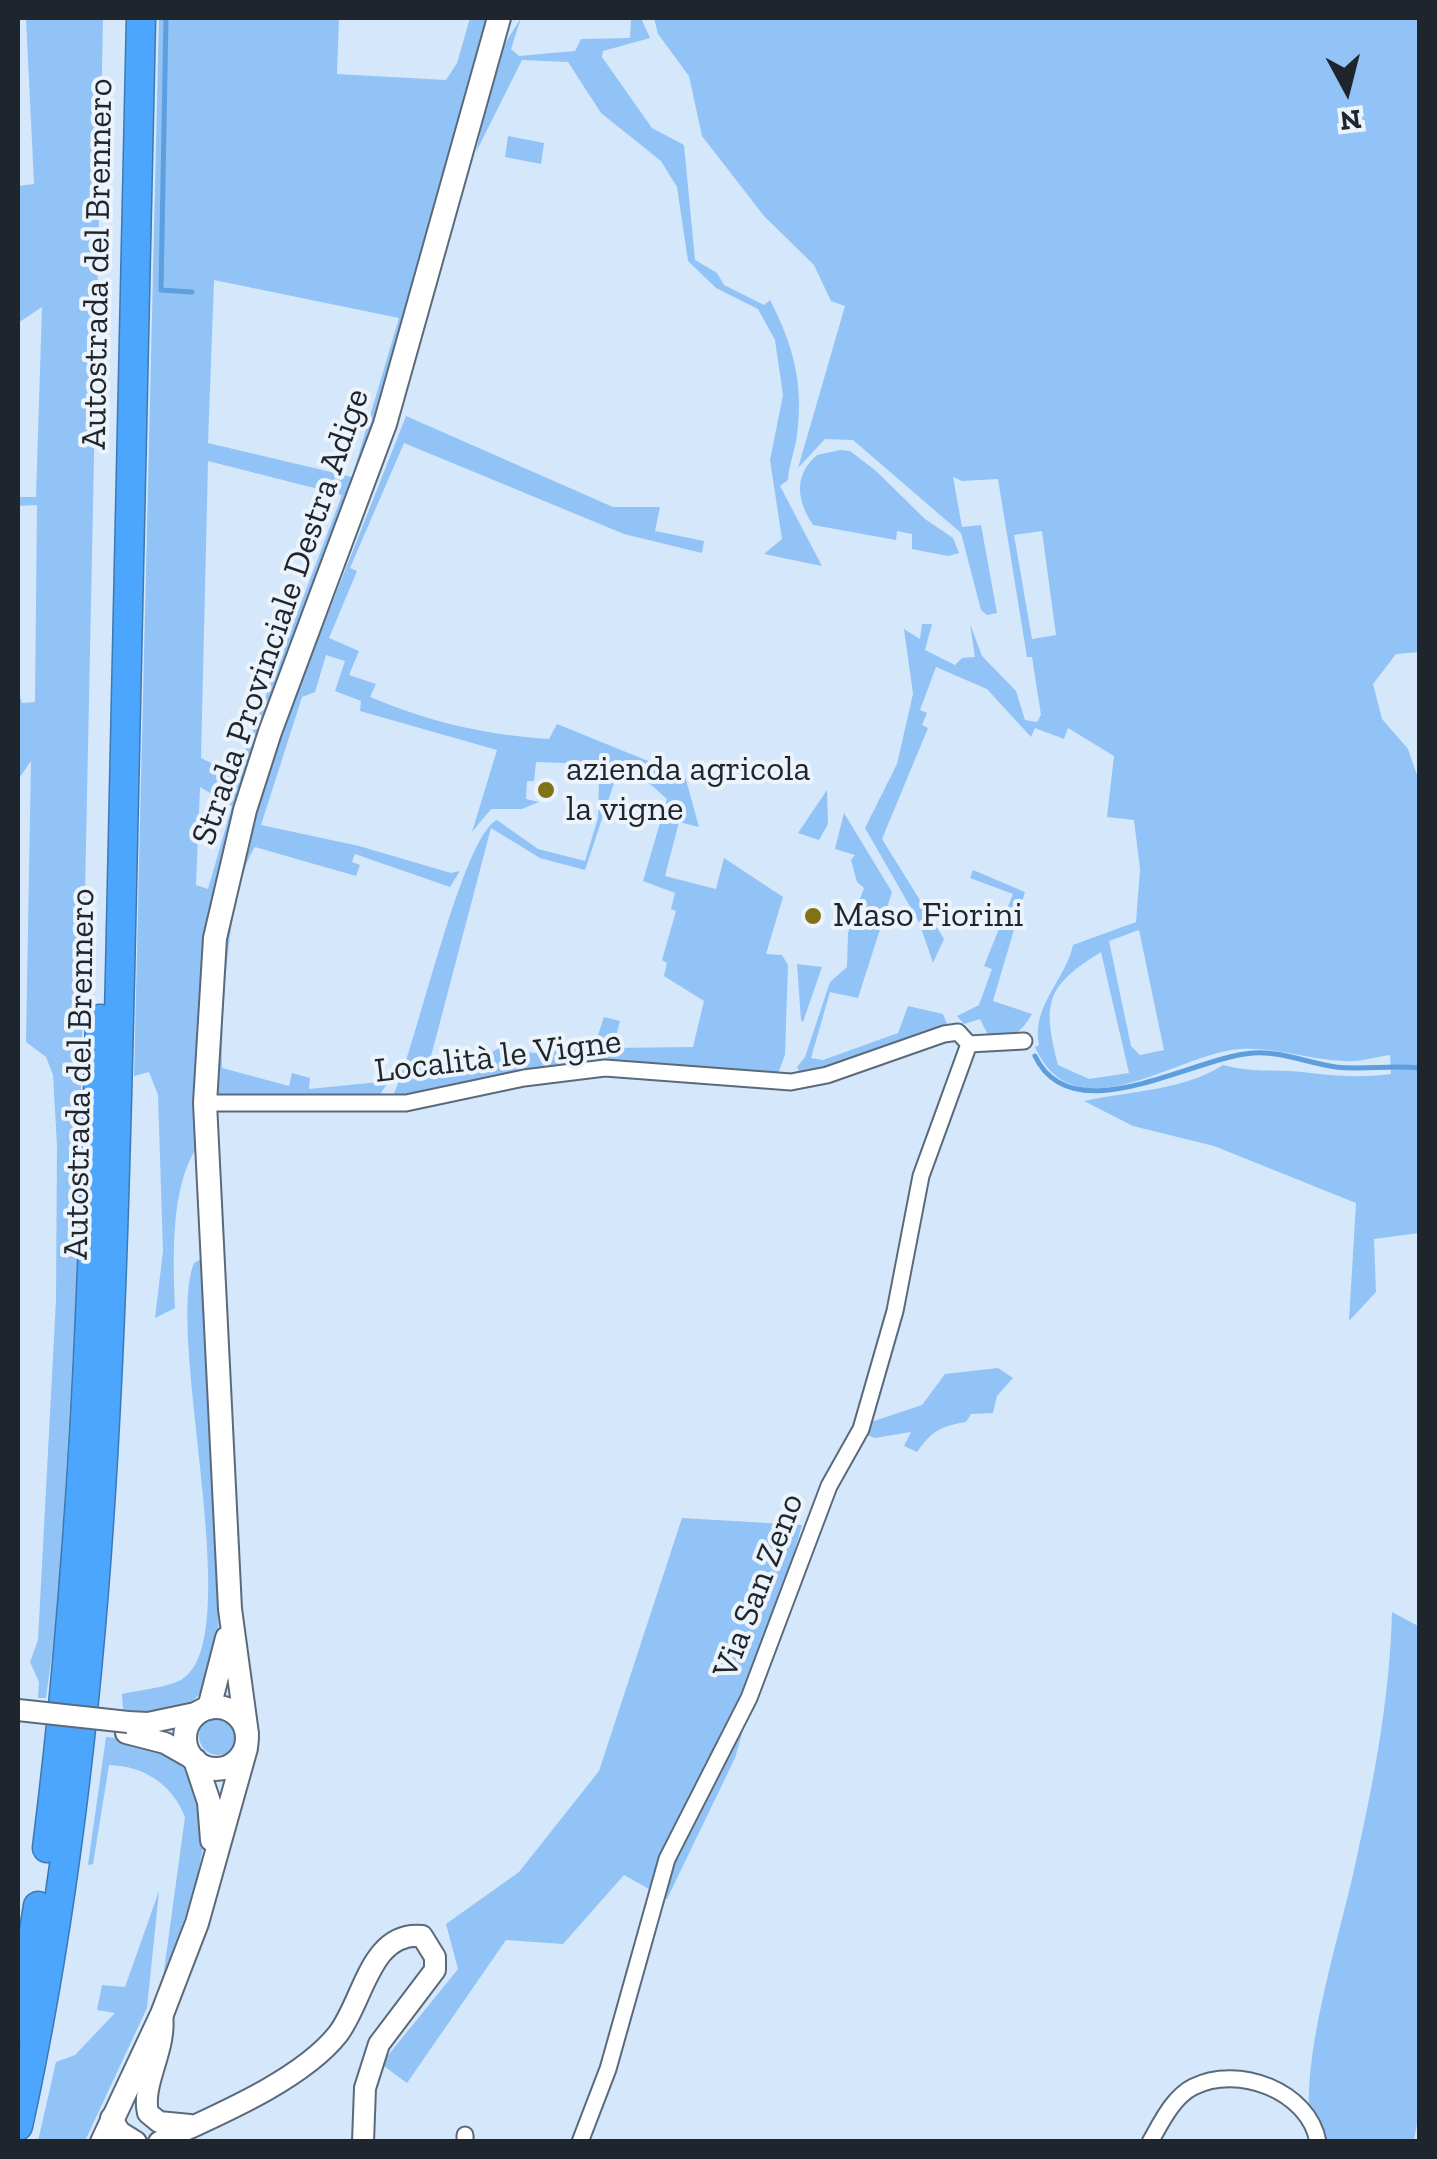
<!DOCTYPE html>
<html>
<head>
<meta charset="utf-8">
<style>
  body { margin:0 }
  #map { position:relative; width:1437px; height:2159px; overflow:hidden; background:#d5e7fb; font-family:"Zilla Slab",serif }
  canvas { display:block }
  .frame { position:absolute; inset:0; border:20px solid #1e252c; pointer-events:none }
  .north { position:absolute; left:1297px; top:40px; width:100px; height:100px; -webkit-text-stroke:8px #ecf3fb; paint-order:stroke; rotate:173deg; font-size:28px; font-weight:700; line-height:40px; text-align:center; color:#1e252c }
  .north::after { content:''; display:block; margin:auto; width:35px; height:45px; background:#1e252c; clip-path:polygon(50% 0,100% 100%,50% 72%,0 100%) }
</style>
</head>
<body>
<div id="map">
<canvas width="1437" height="2159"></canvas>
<div class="frame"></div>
<div class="north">N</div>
</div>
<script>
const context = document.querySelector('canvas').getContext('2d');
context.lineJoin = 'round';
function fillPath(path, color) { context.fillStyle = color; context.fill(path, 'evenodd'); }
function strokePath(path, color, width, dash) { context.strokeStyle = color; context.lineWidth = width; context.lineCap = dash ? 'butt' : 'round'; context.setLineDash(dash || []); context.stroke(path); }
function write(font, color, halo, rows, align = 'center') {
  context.font = font + ' "Zilla Slab",serif'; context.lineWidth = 8; context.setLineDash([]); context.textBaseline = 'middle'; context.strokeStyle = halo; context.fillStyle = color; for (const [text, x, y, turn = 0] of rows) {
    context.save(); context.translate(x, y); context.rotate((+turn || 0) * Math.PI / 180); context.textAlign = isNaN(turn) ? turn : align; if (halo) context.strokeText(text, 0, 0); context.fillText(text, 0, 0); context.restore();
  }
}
fillPath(new Path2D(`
  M 26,18 L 103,18 L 77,1282 L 58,1610 L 46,1698 L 38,1698 L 39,1682 L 30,1662 L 38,1640 L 56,1300 L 57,1146 L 53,1075 L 46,1057 L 26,1042 L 31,761 L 18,780 L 18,691 L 22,703 L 35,702 L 37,505 L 18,506 L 18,497 L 36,497 L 42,307 L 18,323 L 18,186 L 34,184 Z
  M 159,18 L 339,18 L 337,74 L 446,80 L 457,63 L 470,18 L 490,18 L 359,482 L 236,806 L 198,1146 C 170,1185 173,1260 175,1308 L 155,1318 L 163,1251 L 158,1095 L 149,1072 L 134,1076 ZM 214,280 L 399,318 L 352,477 L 208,443 ZM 208,461 L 342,495 L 236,775 L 201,758 ZM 200,787 L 232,806 L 208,889 L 196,885 Z
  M 521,18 L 511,49 L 519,56 L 575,51 L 581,39 L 630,38 L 631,18 L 641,18 L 650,38 L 603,51 L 602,57 L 652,128 L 684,145 L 695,260 L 717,273 L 724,285 L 764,305 L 770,300 C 793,344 804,385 797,435 C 795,451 789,464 788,480 L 780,486 L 822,566 L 764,554 L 782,539 L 770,460 L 783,395 L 775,340 L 758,309 L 716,288 L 688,261 L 677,187 L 661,161 L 601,113 L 568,62 L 522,60 L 476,152 L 499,53 Z
  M 654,18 L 1419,18 L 1419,652 L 1396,654 L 1373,684 L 1382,719 L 1408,749 L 1419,781 L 1419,1233 L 1374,1239 L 1376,1292 L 1349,1321 L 1356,1203 L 1214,1146 L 1133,1126 L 1084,1101 C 1131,1091 1185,1090 1223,1065 C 1251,1073 1275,1069 1303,1072 C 1335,1076 1359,1078 1391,1074 L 1390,1055 C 1375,1057 1360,1062 1345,1061 C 1306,1060 1270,1044 1231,1050 C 1169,1060 1073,1133 1035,1047 L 1039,1045 C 1031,1006 1066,979 1073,945 L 1136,922 L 1140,869 L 1134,820 L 1107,817 L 1114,756 L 1068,728 L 1064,739 L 1035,728 L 1031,737 L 987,689 L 936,667 L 920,710 L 927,713 L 922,725 L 928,728 L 882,839 L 944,939 L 933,963 L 919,922 L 865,828 L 897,764 L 913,694 L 904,629 L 920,639 L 922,624 L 932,624 L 925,650 L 955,665 L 962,658 L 975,657 L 970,624 L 982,656 L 1016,691 L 1025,720 L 1037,722 L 1041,715 L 1032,657 L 1027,657 L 998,479 L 962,481 L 953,477 L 962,527 L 981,525 L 997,613 L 987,615 L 981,610 L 961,533 L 853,440 L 825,439 L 798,468 L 845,306 L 831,301 L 814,265 L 764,216 L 702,136 L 689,76 L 658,34 ZM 1042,531 L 1056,635 L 1032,639 L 1014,535 ZM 1139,930 L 1164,1050 L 1140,1055 L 1131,1046 L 1109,941 ZM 1101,952 L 1129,1073 L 1089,1079 L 1058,1065 C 1043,1004 1044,987 1101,952 Z
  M 508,136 L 544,143 L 541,164 L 505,157 Z
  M 406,416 L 613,507 L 660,507 L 655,531 L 704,541 L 702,553 L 624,534 L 404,443 L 350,568 L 357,571 L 329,638 L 359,651 L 349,675 L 376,684 L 370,697 C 429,722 486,735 549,739 L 557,724 L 685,776 L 699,827 L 679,822 L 665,876 L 716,889 L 724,858 L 783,897 L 766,954 L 782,955 L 788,965 L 785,1055 L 777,1076 L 630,1064 L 419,1097 L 393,1096 C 416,1048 462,835 497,820 L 538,849 L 585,861 L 598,818 L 599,779 L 565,776 L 565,763 L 536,762 L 534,781 L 527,781 L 526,799 L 539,802 L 522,809 L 491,809 L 472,832 L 497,750 L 360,711 L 361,701 L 335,691 L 345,661 L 326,655 L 315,692 L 302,697 L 261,825 L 359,846 L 451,873 L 460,871 L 450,887 L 355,854 L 352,862 L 360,865 L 356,876 L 255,847 C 227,889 222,1015 222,1068 L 289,1086 L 292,1073 L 310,1078 L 309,1089 L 389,1081 L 379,1096 L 216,1095 L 223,940 L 241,851 L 279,738 ZM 618,771 L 650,784 L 667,799 L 643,881 L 675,893 L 671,909 L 676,911 L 662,960 L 667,963 L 664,976 L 704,1001 L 693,1047 L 613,1048 L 620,1021 L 604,1017 L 594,1047 L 534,1053 L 501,1047 L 456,1073 L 425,1079 L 491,828 L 540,858 L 585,870 Z
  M 840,450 L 850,451 L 876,471 L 925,519 L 953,538 L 959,553 L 948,556 L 912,549 L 912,534 L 897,531 L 896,540 L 813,525 C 797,500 793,476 817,455 Z
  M 827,790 L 828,824 L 819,840 L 798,833 Z
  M 844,813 L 892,892 L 858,998 L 830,992 L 811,1058 L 823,1060 L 898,1033 L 908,1006 L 943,1014 L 947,1024 L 841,1065 L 800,1073 L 797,1067 L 805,1057 L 830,982 L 847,967 L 848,933 L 864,888 L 857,882 L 851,860 L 855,855 L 835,849 Z
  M 973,870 L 1025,892 L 993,1001 L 1032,1014 C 1019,1036 1013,1037 988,1035 L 980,1019 L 964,1024 L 957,1016 L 979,1005 L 992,969 L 984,966 L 1013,894 L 970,878 Z
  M 797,964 L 822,967 L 803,1022 L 801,1020 Z
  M 203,1258 C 209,1358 215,1457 217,1557 C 217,1596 225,1649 206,1685 C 190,1715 151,1714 123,1709 L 122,1694 C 139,1690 165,1688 181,1680 C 250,1643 164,1336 194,1263 Z
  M 998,1368 L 1013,1378 L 997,1396 L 993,1413 L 971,1414 L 966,1422 C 941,1426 932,1431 917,1452 L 904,1446 L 911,1432 L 875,1438 L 864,1434 L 871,1422 L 922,1405 L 945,1374 Z
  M 682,1518 L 802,1525 L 735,1758 L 667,1899 L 624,1875 L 563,1944 L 506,1940 L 407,2083 L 381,2064 L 458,1969 L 446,1924 L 519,1872 L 599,1771 Z
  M 1392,1612 L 1420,1627 L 1420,2105 L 1414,2141 L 1314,2141 C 1294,2077 1339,1939 1354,1870 C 1373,1786 1390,1698 1392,1612 Z
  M199 1736a19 19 0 1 1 38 0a19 19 0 1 1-38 0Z
  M 106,1737 C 258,1751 198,1882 163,1978 L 185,1817 C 172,1784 144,1766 109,1765 L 93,1864 L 88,1865 Z
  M 159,1891 L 147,2008 L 85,2141 L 38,2141 L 56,2062 L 75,2055 L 115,2013 L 97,2010 L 102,1985 L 125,1987 Z`), '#91c3f6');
strokePath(new Path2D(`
  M 166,18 L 161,290 L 192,292
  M 1035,1056 C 1072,1134 1193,1057 1253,1053 C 1282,1051 1307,1063 1336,1067 C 1363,1070 1391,1065 1420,1068`), '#5d9ede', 5);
const minor = new Path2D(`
  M 205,1103 L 406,1103 L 524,1078 L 605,1068 L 791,1082 L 827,1075 L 944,1034 L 958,1032 L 969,1044 L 1024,1041
  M 465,2135 L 465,2142
  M 580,2142 L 608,2069 L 667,1859 L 749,1698 L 829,1486 L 861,1429 L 895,1311 L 921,1176 L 969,1044
  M 1150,2142 C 1161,2123 1173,2097 1193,2087 C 1238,2064 1309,2091 1318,2142`);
const tertiary = new Path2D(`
  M 128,1722 L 148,1723 L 200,1712
  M 126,1733 L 165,1743 L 195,1760
  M 162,2014 C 167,2050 141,2083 148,2113 L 159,2122 L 190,2125
  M 111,2118 L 120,2132 L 136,2142
  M 159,2142 C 213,2117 301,2081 338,2034 C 364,2000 370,1931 422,1936 L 435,1957 L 435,1970 L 379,2044 L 365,2088 L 363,2142`);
const secondary = new Path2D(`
  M185 1738a31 31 0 1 1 62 0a31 31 0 1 1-62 0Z
  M 209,1708 L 227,1638
  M 247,1734 L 230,1609 L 205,1103 L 215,938 L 245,810 L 270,732 L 385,424 L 499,18
  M 195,1760 L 209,1802 L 212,1840
  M 102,2142 L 162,2014 L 197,1923 L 246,1748`);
const motorway = new Path2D(`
  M 47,1848 C 82,1572 93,1297 100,1019
  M 18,2030 L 38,1906
  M 18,2126 C 101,1747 111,1361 120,974 C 127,655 134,336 141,18`);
strokePath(minor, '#5b6a7b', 19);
strokePath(tertiary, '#5b6a7b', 24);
strokePath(secondary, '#5b6a7b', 26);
strokePath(motorway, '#3c79b4', 31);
strokePath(minor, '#fff', 15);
strokePath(tertiary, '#fff', 20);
strokePath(secondary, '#fff', 22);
strokePath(motorway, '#4ca6fd', 28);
const tertiaryBridge = new Path2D(`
  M 18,1710 L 128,1722`);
strokePath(tertiaryBridge, '#5b6a7b', 24, []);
strokePath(tertiaryBridge, '#fff', 20);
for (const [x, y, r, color] of [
  [546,790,10,"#817315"],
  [813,916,10,"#817315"]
]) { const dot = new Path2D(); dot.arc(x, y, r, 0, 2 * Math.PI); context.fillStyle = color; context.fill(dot); strokePath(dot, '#ecf3fb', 4); }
write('35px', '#1e252c', '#ecf3fb', [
  ["Autostrada del Brennero",98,264,-89],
  ["Strada Provinciale Destra Adige",281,617,-71],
  ["Località le Vigne",498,1057,-7],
  ["Autostrada del Brennero",80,1074,-89],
  ["Via San Zeno",759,1586,-69]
]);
write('35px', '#1e252c', '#ecf3fb', [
  ["azienda agricola",566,770],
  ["la vigne",566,810],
  ["Maso Fiorini",833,916]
], 'left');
</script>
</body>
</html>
